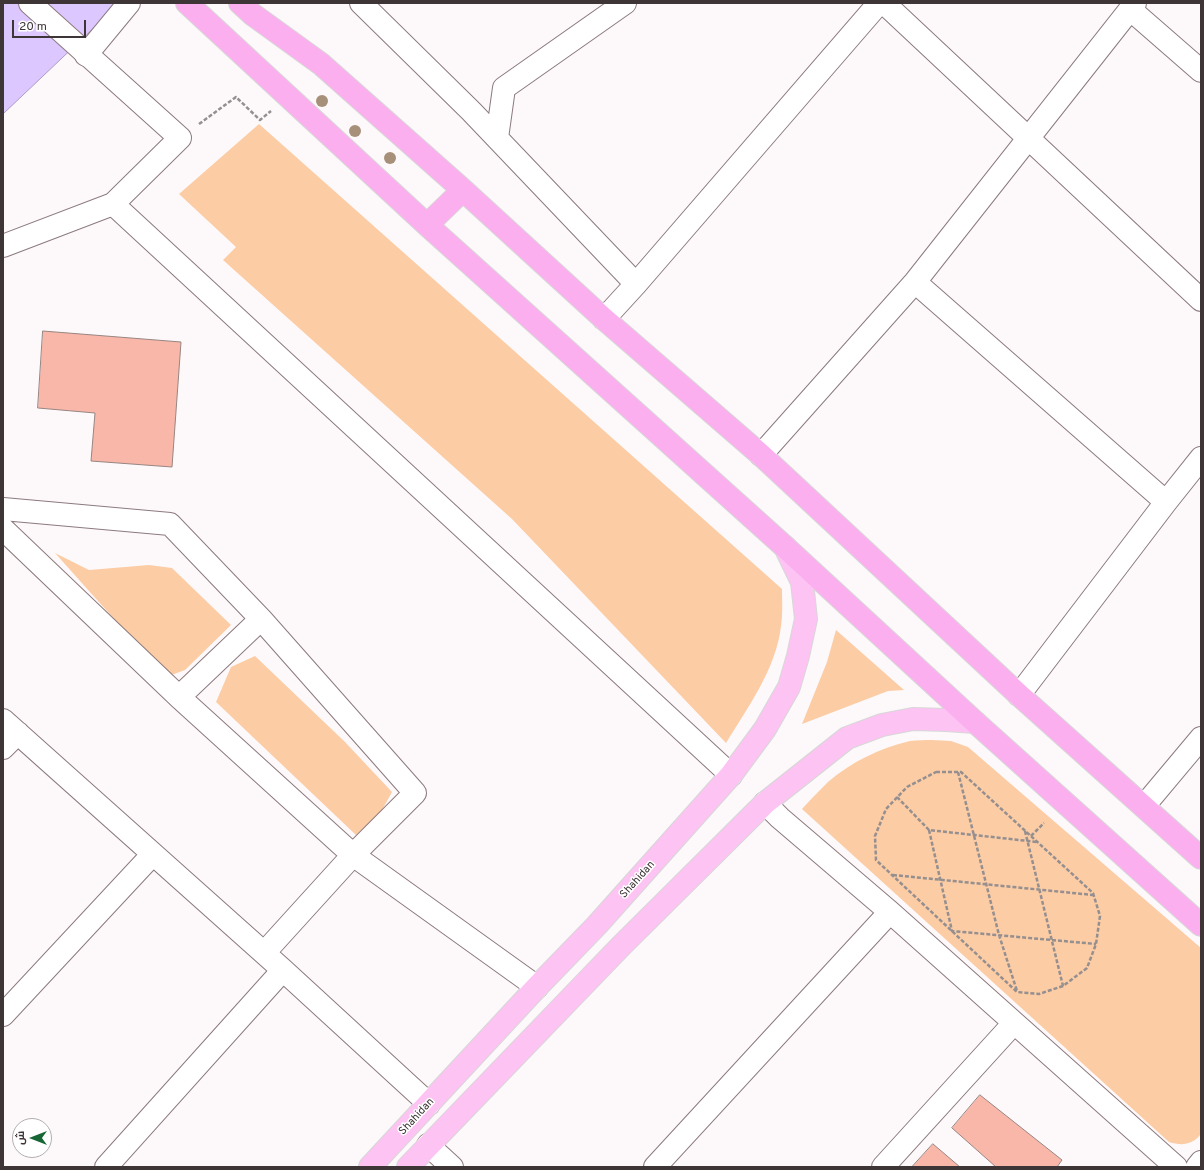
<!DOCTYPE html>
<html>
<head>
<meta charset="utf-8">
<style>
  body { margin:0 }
  #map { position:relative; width:1204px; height:1170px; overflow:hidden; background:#fdf9fa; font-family:Overpass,Cairo,sans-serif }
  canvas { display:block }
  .frame { position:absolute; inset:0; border:4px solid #3d3536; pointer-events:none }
  .north { position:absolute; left:12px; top:1118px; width:40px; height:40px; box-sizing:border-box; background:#fff; border:1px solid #b1aeaf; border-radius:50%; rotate:270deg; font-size:11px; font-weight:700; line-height:16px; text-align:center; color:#3d3536 }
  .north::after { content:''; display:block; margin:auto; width:14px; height:18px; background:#176736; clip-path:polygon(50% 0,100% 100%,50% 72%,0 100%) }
  .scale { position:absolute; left:12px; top:20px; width:74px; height:18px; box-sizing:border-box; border:2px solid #3d3536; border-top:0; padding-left:5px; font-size:12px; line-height:14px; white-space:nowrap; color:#3d3536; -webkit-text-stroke:3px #fff; paint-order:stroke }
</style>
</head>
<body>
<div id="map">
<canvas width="1204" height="1170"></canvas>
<div class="frame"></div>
<div class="north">ش</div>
<div class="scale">20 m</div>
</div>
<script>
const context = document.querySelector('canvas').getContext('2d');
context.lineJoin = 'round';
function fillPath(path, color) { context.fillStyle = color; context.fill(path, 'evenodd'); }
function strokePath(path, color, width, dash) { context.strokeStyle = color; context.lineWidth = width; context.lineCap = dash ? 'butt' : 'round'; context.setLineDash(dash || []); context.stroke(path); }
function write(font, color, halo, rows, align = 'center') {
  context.font = font + ' Overpass,sans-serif'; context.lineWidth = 3; context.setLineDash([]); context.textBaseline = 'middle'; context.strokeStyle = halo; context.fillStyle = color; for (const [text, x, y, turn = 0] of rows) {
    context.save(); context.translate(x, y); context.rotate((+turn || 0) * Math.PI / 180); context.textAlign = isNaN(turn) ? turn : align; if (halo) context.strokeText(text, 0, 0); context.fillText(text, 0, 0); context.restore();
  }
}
fillPath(new Path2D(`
  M 259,124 L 782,589 C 782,601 783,614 781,626 C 776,669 748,707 726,743 L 512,519 L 223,260 L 236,247 L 179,194 Z
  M 55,553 L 89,570 L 149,565 L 172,568 L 231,625 L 185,670 L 166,677 Z
  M 836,630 L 904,690 L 888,691 L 802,724 L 827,662 Z
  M 255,656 L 345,742 L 392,792 L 381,812 L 356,835 L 216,702 L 231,667 Z
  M 932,740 L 951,741 L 968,747 L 1201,948 L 1201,1134 C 1192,1145 1182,1146 1169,1142 L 802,809 C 810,800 819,791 828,782 C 851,762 880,748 910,741 C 917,740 925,740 932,740 Z`), '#fccca4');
const water = new Path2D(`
  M 3,3 L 120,3 L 3,114 Z`);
fillPath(water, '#ddc7ff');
strokePath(water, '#ad9bc3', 1);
const building = new Path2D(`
  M 43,331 L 181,342 L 172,467 L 91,461 L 95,413 L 38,408 Z
  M 980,1095 L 1062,1160 L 1057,1167 L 996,1167 L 952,1128 Z
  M 933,1144 L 960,1167 L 912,1167 Z`);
fillPath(building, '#f9b7a9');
strokePath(building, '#978581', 1);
const minor = new Path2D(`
  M 361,3 L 471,111 L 636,284
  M 884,3 L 1201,300
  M 1131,10 L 1201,71
  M 86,55 L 129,3
  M 497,138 L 504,88 L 625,3
  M 113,204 L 731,775
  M 915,282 L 1166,502
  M 604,319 L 636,284 L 879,3
  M 761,455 L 915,282 L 1135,3
  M 3,509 L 170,524 L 261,619 L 415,793 L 353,855 L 264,953
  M 3,529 L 179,697 L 353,855 L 537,987
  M 1019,695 L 1166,502 L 1201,458
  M 179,697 L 261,619
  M 3,720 L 283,970 L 429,1104
  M 3,748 L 18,733
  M 765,803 L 780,818 L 890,912 L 1176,1167
  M 1144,806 L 1201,738
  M 3,1015 L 153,854
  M 428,1145 L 452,1167
  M 106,1167 L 283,970
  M 655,1167 L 890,912
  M 883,1167 L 1014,1023
  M 1197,1167 L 1201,1162`);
const tertiary = new Path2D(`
  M 3,246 L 113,204 L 180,138 L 30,3`);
const primary = new Path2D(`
  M 370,1167 L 537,987 L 597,925 L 731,775 L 765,729 L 789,687 L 798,656 L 806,619 L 802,582 L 785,547
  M 408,1167 L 621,946 L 765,803 L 847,738 L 882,725 L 913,719 L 946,720 L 975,722`);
const trunk = new Path2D(`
  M 187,3 L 427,225 L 785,547 L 975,722 L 1201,925
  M 240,3 L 252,14 L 321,64 L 463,190 L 604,319 L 761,455 L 1019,695 L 1201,858
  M 427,225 L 463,190`);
strokePath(minor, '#8c7a7e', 24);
strokePath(tertiary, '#8c7a7e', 24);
strokePath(primary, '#d8d7d7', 24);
strokePath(trunk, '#d8d7d7', 24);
strokePath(new Path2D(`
  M 199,124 L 236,97 L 260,120 L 271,111
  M 936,772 L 961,772 L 1093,893 L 1100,916 L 1096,944 L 1087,968 L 1063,986 L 1039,994 L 1017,992 L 876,860 L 875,836 L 886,809 L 907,787 Z
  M 958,772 L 999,935 L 1017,991
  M 897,797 L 929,830 L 1037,842
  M 929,830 L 952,931 L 1096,944
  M 1025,831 L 1063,986
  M 1031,836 L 1044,823
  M 893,875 L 1093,895`), '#958f90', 2.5, [4, 2]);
strokePath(minor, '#fff', 22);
strokePath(tertiary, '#fff', 22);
strokePath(primary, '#fcc3f3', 22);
strokePath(trunk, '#fbafef', 22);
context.fillStyle = '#a7907a';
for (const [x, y] of [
  [322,101],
  [355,131],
  [390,158]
]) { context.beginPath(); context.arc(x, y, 6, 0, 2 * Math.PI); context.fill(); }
write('11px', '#3d3536', '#fff', [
  ["Shahidan",638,880,-48],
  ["Shahidan",417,1117,-47]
]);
</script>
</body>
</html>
